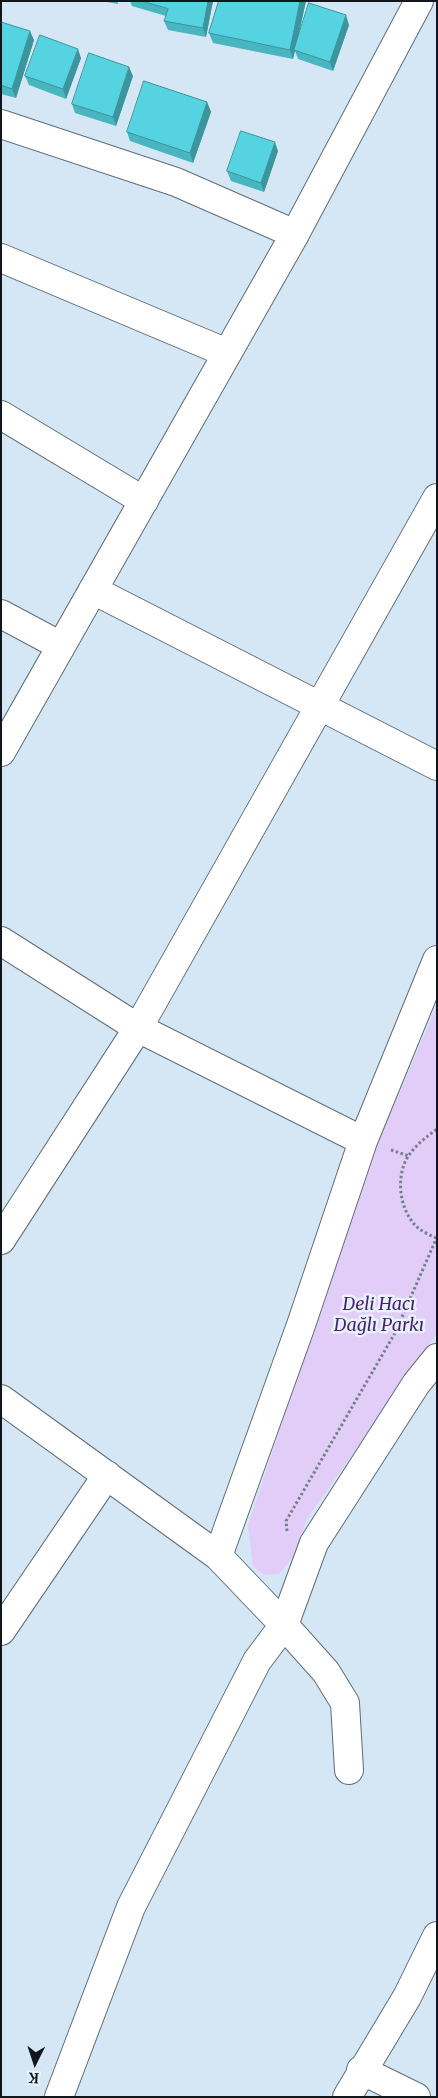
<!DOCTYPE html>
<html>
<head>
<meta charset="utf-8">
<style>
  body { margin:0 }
  #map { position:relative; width:438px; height:2098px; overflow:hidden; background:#d5e7f5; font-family:Merriweather,serif }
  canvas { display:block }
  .frame { position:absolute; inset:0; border:2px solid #10161b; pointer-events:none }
  .north { position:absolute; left:10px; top:2038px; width:50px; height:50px; -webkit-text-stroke:4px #e5f4ff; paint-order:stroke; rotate:184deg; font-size:14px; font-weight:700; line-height:20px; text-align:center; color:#10161b }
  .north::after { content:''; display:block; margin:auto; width:18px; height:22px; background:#10161b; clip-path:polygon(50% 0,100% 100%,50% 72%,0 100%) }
</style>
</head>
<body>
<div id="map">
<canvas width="438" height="2098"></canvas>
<div class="frame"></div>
<div class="north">K</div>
</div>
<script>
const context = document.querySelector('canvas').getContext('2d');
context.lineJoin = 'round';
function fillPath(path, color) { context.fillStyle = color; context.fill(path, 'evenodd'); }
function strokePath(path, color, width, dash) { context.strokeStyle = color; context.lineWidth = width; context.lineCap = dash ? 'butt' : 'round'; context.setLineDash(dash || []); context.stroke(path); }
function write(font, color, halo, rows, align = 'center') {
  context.font = font + ' Merriweather,serif'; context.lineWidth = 5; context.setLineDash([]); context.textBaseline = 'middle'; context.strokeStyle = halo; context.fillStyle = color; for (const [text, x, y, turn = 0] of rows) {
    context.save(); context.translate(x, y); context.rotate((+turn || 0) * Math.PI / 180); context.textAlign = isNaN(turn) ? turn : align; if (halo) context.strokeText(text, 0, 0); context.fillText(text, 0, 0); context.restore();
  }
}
fillPath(new Path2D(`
  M 437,1005 L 437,1334 L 307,1519 L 293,1557 L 279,1574 L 264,1575 L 253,1567 L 248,1525 L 365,1174 Z`), '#e1cdf8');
const minor = new Path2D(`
  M 1,124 L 176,182 L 295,234
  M 1,258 L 227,353
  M 1,415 L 144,501
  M 93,590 L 437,766
  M 1,614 L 61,646
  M 1,941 L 138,1028 L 363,1141
  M 1,1240 L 138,1028 L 437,498
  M 1,1399 L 218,1556 L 284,1625 L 326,1672 L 345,1703 L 349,1770
  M 218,1556 L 301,1325 L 363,1141 L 437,960
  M 1,1631 L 107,1475
  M 361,2070 L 416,2097
  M 59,2097 L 131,1907 L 257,1661 L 284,1625 L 314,1543 L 416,1384 L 437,1358
  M 347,2097 L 407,1997 L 437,1936`);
const tertiary = new Path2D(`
  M 1,752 L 295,234 L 419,1`);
strokePath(minor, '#5e6e79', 30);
strokePath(tertiary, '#5e6e79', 30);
strokePath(new Path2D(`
  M 391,1150 L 409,1156
  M 436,1238 C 430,1235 421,1231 416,1226 C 400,1210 396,1180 406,1160 C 413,1147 425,1138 437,1129
  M 287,1531 L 286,1521 L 395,1333 L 437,1237`), '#74808a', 3, [2.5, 2.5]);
strokePath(minor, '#fff', 28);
strokePath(tertiary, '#fff', 28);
fillPath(new Path2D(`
  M 101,1 L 118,1 L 118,4 Z
  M 130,1 L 213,1 L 206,37 L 168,30 L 164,21 L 166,16 L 132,6 Z
  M 219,1 L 306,1 L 297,43 L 349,25 L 333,71 L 298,59 L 295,51 L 293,59 L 213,43 L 209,33 Z
  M 1,22 L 34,40 L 16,98 L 1,94 Z
  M 81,58 L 66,99 L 29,85 L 25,76 Z
  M 133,76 L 116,126 L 75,113 L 72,104 Z
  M 207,102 L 211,112 L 193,163 L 130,141 L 127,132 Z
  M 278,151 L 264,192 L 231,181 L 227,171 Z`), '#49b5c1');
fillPath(new Path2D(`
  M 208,1 L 213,1 L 206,37 L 203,28 Z
  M 300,1 L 306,1 L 293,59 L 290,50 Z
  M 346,15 L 349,25 L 333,71 L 330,62 Z
  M 30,31 L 34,40 L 16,98 L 12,89 Z
  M 78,49 L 81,58 L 66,99 L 63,89 Z
  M 129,67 L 133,76 L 116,126 L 113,117 Z
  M 207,102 L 211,112 L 193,163 L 190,153 Z
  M 275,142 L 278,151 L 264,192 L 261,183 Z`), '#3c949d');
const building = new Path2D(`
  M 142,1 L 208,1 L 203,28 L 164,21 L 168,9 Z
  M 219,1 L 300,1 L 290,50 L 209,33 Z
  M 309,3 L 346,15 L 330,62 L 294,50 Z
  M 1,22 L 30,31 L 12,89 L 1,85 Z
  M 40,35 L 78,49 L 63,89 L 25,76 Z
  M 89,53 L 129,67 L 113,117 L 72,104 Z
  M 144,81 L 207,102 L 190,153 L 127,132 Z
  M 241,131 L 275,142 L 261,183 L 227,171 Z`);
fillPath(building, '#55d3e0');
strokePath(building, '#3c949d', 1);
write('italic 18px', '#4e1e74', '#e5f4ff', [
  ["Deli Hacı",379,1305],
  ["Dağlı Parkı",379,1326]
]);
</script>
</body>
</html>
